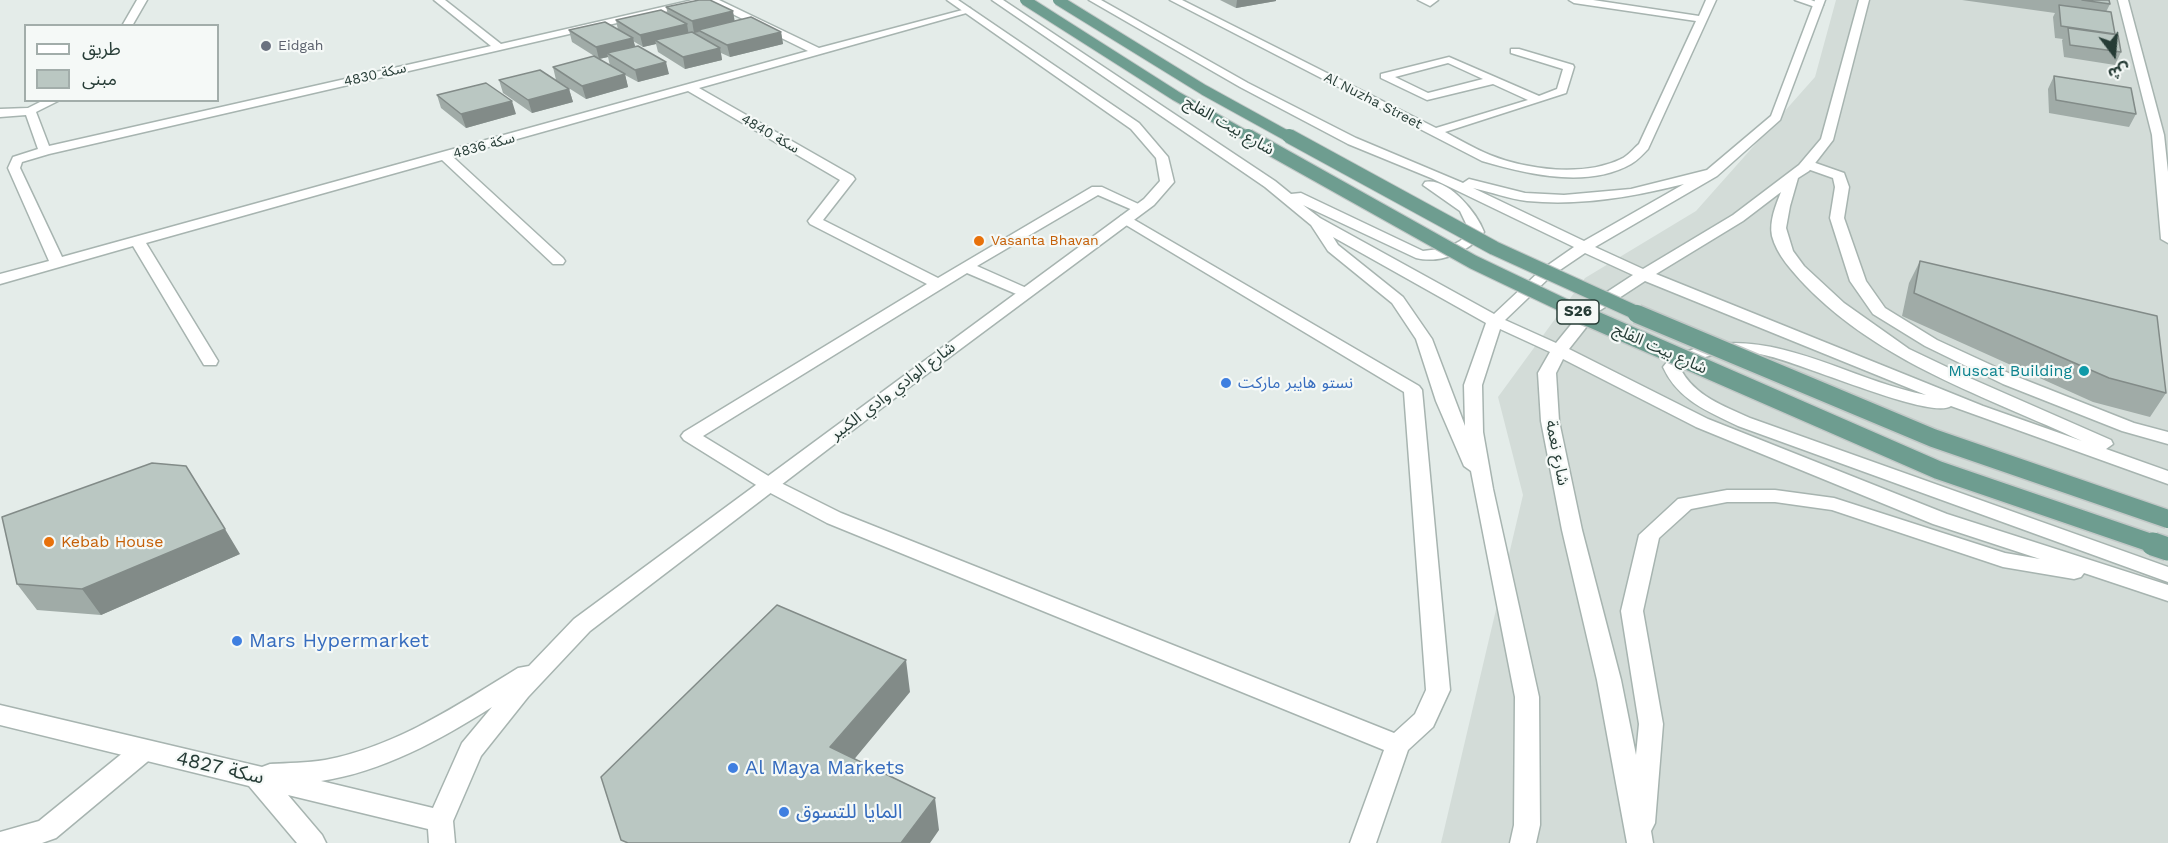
<!DOCTYPE html>
<html>
<head>
<meta charset="utf-8">
<style>
  body { margin:0 }
  #map { position:relative; width:2168px; height:843px; overflow:hidden; background:#e4ece9; font-family:"Work Sans","Noto Sans Arabic",sans-serif }
  canvas { display:block }
  .legend { position:absolute; left:24px; top:24px; width:195px; height:78px; box-sizing:border-box; background:#f5f9f7; border:2px solid #a2adaa; margin:0; padding:8px 10px; list-style:none; font-size:18px; color:#263c36 }
  .legend li { display:flex; align-items:center; gap:12px; height:30px }
  .legend b { width:30px; border:2px solid #a2adaa }
  .north { position:absolute; left:2084px; top:24px; width:60px; height:60px; -webkit-text-stroke:4px #f5f9f7; paint-order:stroke; rotate:164deg; font-size:16px; font-weight:700; line-height:24px; text-align:center; color:#263c36 }
  .north::after { content:''; display:block; margin:auto; width:21px; height:27px; background:#263c36; clip-path:polygon(50% 0,100% 100%,50% 72%,0 100%) }
</style>
</head>
<body>
<div id="map">
<canvas width="2168" height="843"></canvas>
<ul class="legend">
<li><b style="height:8px;background:#fff"></b>طريق</li>
<li><b style="height:16px;background:#bac7c2"></b>مبنى</li>
</ul>
<div class="north">ش</div>
</div>
<script>
const context = document.querySelector('canvas').getContext('2d');
context.lineJoin = 'round';
function fillPath(path, color) { context.fillStyle = color; context.fill(path, 'evenodd'); }
function strokePath(path, color, width, dash) { context.strokeStyle = color; context.lineWidth = width; context.lineCap = dash ? 'butt' : 'round'; context.setLineDash(dash || []); context.stroke(path); }
function write(font, color, halo, rows, align = 'center') {
  context.font = font + ' "Work Sans","Noto Sans Arabic",sans-serif'; context.lineWidth = 4.5; context.setLineDash([]); context.textBaseline = 'middle'; context.strokeStyle = halo; context.fillStyle = color; for (const [text, x, y, turn = 0] of rows) {
    context.save(); context.translate(x, y); context.rotate((+turn || 0) * Math.PI / 180); context.textAlign = isNaN(turn) ? turn : align; if (halo) context.strokeText(text, 0, 0); context.fillText(text, 0, 0); context.restore();
  }
}
fillPath(new Path2D(`
  M 1836,0 L 2168,0 L 2168,843 L 1441,843 L 1523,495 L 1498,397 L 1585,278 L 1696,211 L 1815,77 Z`), '#d3dcd8');
const service = new Path2D(`
  M 1807,160 L 1844,173 L 1849,187 L 1844,218 L 1866,281 L 1885,308 L 1937,340 L 2015,376 L 2134,423 L 2168,432 L 2168,444 L 2122,431 L 2003,384 L 1925,346 L 1873,314 L 1850,281 L 1830,218 L 1835,187 L 1833,178 L 1802,167 L 1801,164 Z
  M 1126,215 L 1419,386 L 1422,390 L 1450,690 L 1433,727 L 1408,750 L 1376,843 L 1350,843 L 1384,750 L 827,523 L 761,488 L 758,484 L 761,480 L 768,478 L 775,480 L 841,513 L 1394,733 L 1415,714 L 1426,690 L 1404,392 L 1121,222 L 1119,219 L 1121,216 Z
  M 144,740 L 153,743 L 156,750 L 153,757 L 56,838 L 42,843 L 0,843 L 0,832 L 39,821 L 135,743 Z`);
const minor = new Path2D(`
  M 137,0 L 147,0 L 132,26 L 122,26 Z
  M 434,0 L 445,0 L 501,44 L 693,0 L 719,0 L 819,48 L 970,8 L 970,12 L 699,88 L 853,176 L 855,179 L 823,220 L 938,278 L 1092,187 L 1102,187 L 1147,208 L 1140,212 L 1135,211 L 1098,195 L 977,266 L 1031,290 L 1034,293 L 1031,296 L 1021,296 L 967,273 L 703,436 L 775,480 L 778,484 L 775,488 L 768,490 L 761,488 L 684,440 L 681,436 L 684,432 L 927,284 L 810,224 L 808,221 L 840,180 L 688,91 L 453,157 L 563,258 L 565,261 L 563,264 L 553,264 L 442,160 L 146,243 L 218,361 L 216,365 L 204,365 L 133,246 L 0,284 L 0,274 L 49,261 L 8,168 L 13,157 L 38,149 L 26,115 L 0,117 L 0,109 L 28,108 L 44,100 L 60,100 L 36,112 L 49,146 L 491,46 ZM 708,2 L 808,51 L 62,257 L 20,168 L 22,162 L 49,154 Z
  M 1170,0 L 1182,0 L 1436,128 L 1528,100 L 1493,84 L 1427,100 L 1381,78 L 1381,74 L 1449,57 L 1539,96 L 1557,89 L 1563,69 L 1511,53 L 1511,49 L 1519,49 L 1573,65 L 1574,67 L 1566,93 L 1445,132 C 1460,140 1475,149 1490,155 C 1527,170 1584,177 1621,159 C 1628,156 1633,149 1639,144 L 1696,21 L 1574,3 L 1569,0 L 1593,0 L 1699,16 L 1706,0 L 1716,0 L 1648,149 C 1643,154 1638,160 1631,164 C 1587,189 1527,174 1482,161 ZM 1448,63 L 1483,79 L 1428,93 L 1395,77 Z
  M 1418,0 L 1438,0 L 1430,6 Z
  M 1795,0 L 1811,0 L 1823,5 L 1818,8 Z
  M 2118,0 L 2128,0 L 2164,135 L 2168,172 L 2168,243 L 2161,239 L 2152,135 Z`);
const tertiary = new Path2D(`
  M 947,0 L 958,0 L 1139,123 L 1168,157 L 1174,182 L 1154,205 L 904,391 L 590,631 L 528,697 L 481,756 L 453,821 L 455,843 L 429,843 L 428,829 L 288,795 L 322,835 L 326,843 L 297,843 L 249,786 L 0,725 L 0,705 L 262,767 L 270,764 C 288,763 307,763 325,760 C 395,747 458,705 518,668 L 529,666 L 574,619 L 1144,199 L 1160,181 L 1156,158 L 1131,129 ZM 492,707 L 462,743 L 433,808 L 321,781 C 382,772 440,740 492,707 Z
  M 992,0 L 1003,0 L 1275,181 L 1291,194 L 1301,193 L 1423,251 L 1447,248 L 1460,241 L 1470,232 L 1460,211 L 1423,185 L 1425,182 C 1448,177 1477,213 1484,232 C 1469,252 1441,264 1416,258 L 1303,205 L 1320,218 L 1494,314 L 1541,270 L 1574,247 L 1431,178 L 1348,144 L 1240,87 L 1089,0 L 1101,0 L 1248,83 L 1356,138 L 1463,183 L 1469,179 L 1525,193 L 1564,195 L 1631,189 L 1707,170 L 1771,116 L 1815,0 L 1825,0 L 1780,120 L 1717,176 L 1595,247 L 1643,269 L 1733,215 L 1799,165 L 1821,139 L 1859,0 L 1869,0 L 1833,140 L 1809,171 L 1798,178 L 1790,206 L 1786,228 L 1793,251 L 1804,266 L 1844,303 L 1909,349 L 1972,379 L 2111,440 L 2113,444 L 2106,449 L 2168,471 L 2168,484 L 1951,406 C 1930,421 1792,358 1759,354 C 1732,351 1703,353 1680,368 C 1694,396 1724,406 1750,418 L 2168,567 L 2168,582 L 1738,426 C 1707,411 1678,400 1663,367 C 1670,357 1682,353 1694,349 C 1771,325 1851,381 1926,395 L 1645,281 L 1599,311 L 1569,349 L 1708,419 L 1947,514 L 2168,585 L 2168,601 L 2084,573 L 2081,577 L 2074,579 L 2003,567 L 1832,510 L 1775,502 L 1727,502 L 1691,509 L 1659,538 L 1643,611 L 1663,724 L 1655,823 L 1651,831 L 1653,843 L 1627,843 L 1597,680 L 1562,530 L 1541,421 L 1538,373 L 1550,352 L 1500,329 L 1482,385 L 1483,432 L 1493,489 L 1539,697 L 1540,825 L 1536,843 L 1510,843 L 1514,825 L 1515,697 L 1471,471 L 1464,466 L 1436,401 L 1416,339 L 1392,303 L 1328,251 L 1311,225 L 1265,187 ZM 1684,184 L 1584,241 L 1473,188 C 1491,192 1509,199 1527,201 C 1581,206 1632,197 1684,184 ZM 1781,192 C 1776,205 1769,221 1772,236 C 1777,255 1792,271 1805,285 C 1880,363 1987,397 2082,441 L 1983,406 L 1656,274 L 1743,221 ZM 1333,237 L 1486,323 L 1464,385 L 1465,426 L 1432,339 L 1403,297 L 1338,245 ZM 1585,253 L 1633,275 L 1587,305 L 1556,343 L 1505,320 L 1551,276 ZM 1563,359 L 1696,427 L 1933,524 L 2040,559 L 2005,553 L 1834,498 L 1775,490 L 1727,490 L 1678,499 L 1639,535 L 1621,611 L 1639,724 L 1636,755 L 1621,680 L 1582,530 L 1559,421 L 1556,373 Z`);
strokePath(service, '#a7b4b0', 3);
strokePath(minor, '#a7b4b0', 3);
strokePath(tertiary, '#a7b4b0', 3);
fillPath(service, '#fff');
fillPath(minor, '#fff');
fillPath(tertiary, '#fff');
const primaryBridgeFar3 = new Path2D(`
  M 1025,0 L 1176,96 L 1250,138
  M 1058,0 L 1204,90 L 1291,138`);
const primaryBridgeFar2 = new Path2D(`
  M 1248,136 L 1473,262 L 1584,315
  M 1289,136 L 1494,248 L 1641,315`);
const primaryBridgeFar1 = new Path2D(`
  M 1581,314 L 1938,470 L 2157,545
  M 1637,314 L 1933,438 L 2168,519`);
const primaryBridge = new Path2D(`
  M 2153,544 L 2168,549`);
strokePath(primaryBridgeFar3, '#c2c8c7', 12, []);
strokePath(primaryBridgeFar2, '#c2c8c7', 16, []);
strokePath(primaryBridgeFar1, '#c2c8c7', 21, []);
strokePath(primaryBridge, '#c2c8c7', 26, []);
strokePath(primaryBridgeFar3, '#6e9d90', 10);
strokePath(primaryBridgeFar2, '#6e9d90', 14);
strokePath(primaryBridgeFar1, '#6e9d90', 18);
strokePath(primaryBridge, '#6e9d90', 23);
fillPath(new Path2D(`
  M 1220,0 L 1286,0 L 1276,0 L 1276,1 L 1236,8 Z
  M 1962,0 L 2109,0 L 2110,4 L 2106,12 L 2115,34 L 2114,35 L 2121,52 L 2115,65 L 2064,57 L 2062,40 L 2063,39 L 2055,38 L 2053,17 L 2055,13 Z
  M 666,7 L 781,32 L 783,44 L 730,57 L 721,53 L 722,60 L 685,69 L 658,52 L 656,44 L 643,47 L 633,41 L 635,46 L 669,74 L 638,82 L 625,75 L 628,87 L 586,99 L 556,80 L 553,67 L 610,66 L 608,57 L 599,59 L 572,42 L 569,30 L 618,30 L 616,20 L 668,14 Z
  M 2054,76 L 2136,114 L 2129,127 L 2049,113 L 2048,89 Z
  M 499,80 L 569,89 L 573,102 L 532,113 L 503,93 Z
  M 437,95 L 516,114 L 466,128 L 441,108 Z
  M 1920,261 L 2166,393 L 2150,417 L 2093,402 L 1902,316 L 1909,283 Z
  M 240,554 L 101,615 L 37,610 L 17,584 Z`), '#a0aba7');
fillPath(new Path2D(`
  M 1237,0 L 1276,0 L 1276,1 L 1236,8 Z
  M 733,11 L 735,23 L 698,30 L 699,32 L 694,33 L 692,21 Z
  M 687,24 L 689,36 L 655,40 L 656,44 L 643,47 L 640,35 Z
  M 781,32 L 783,44 L 730,57 L 727,45 Z
  M 633,38 L 636,50 L 607,53 L 608,57 L 599,59 L 596,47 Z
  M 720,48 L 722,60 L 685,69 L 683,57 Z
  M 666,62 L 669,74 L 638,82 L 635,70 Z
  M 625,74 L 628,87 L 586,99 L 582,86 Z
  M 569,89 L 573,102 L 532,113 L 528,100 Z
  M 512,101 L 516,114 L 466,128 L 461,114 Z
  M 225,529 L 240,554 L 101,615 L 82,589 Z
  M 906,660 L 910,692 L 837,780 L 830,747 Z
  M 935,798 L 939,830 L 930,843 L 901,843 Z`), '#828b88');
const building = new Path2D(`
  M 699,0 L 710,0 L 733,11 L 692,21 L 666,7 Z
  M 2082,0 L 2109,0 L 2110,4 Z
  M 2059,5 L 2111,12 L 2115,34 L 2061,26 Z
  M 661,10 L 687,24 L 640,35 L 616,20 Z
  M 751,17 L 781,32 L 727,45 L 698,30 Z
  M 605,22 L 633,38 L 596,47 L 569,30 Z
  M 2068,28 L 2118,35 L 2121,52 L 2070,45 Z
  M 692,32 L 720,48 L 683,57 L 655,40 Z
  M 638,46 L 666,62 L 635,70 L 607,53 Z
  M 594,56 L 625,74 L 582,86 L 553,67 Z
  M 540,70 L 569,89 L 528,100 L 499,80 Z
  M 2054,76 L 2131,88 L 2136,114 L 2056,100 Z
  M 486,83 L 512,101 L 461,114 L 437,95 Z
  M 1920,261 L 2157,316 L 2166,393 L 2109,378 L 1914,293 Z
  M 152,463 L 186,466 L 225,529 L 82,589 L 17,584 L 2,517 Z
  M 777,605 L 906,660 L 830,747 L 935,798 L 901,843 L 628,843 L 621,840 L 601,777 Z`);
fillPath(building, '#bac7c2');
strokePath(building, '#828b88', 1.5);
for (const [x, y, r, color] of [
  [266,46,6,"#6b7280"],
  [979,241,6,"#e8710a"],
  [2084,371,6,"#0f9aa8"],
  [1226,383,6,"#3f7fe0"],
  [49,542,6,"#e8710a"],
  [237,641,6,"#3f7fe0"],
  [733,768,6,"#3f7fe0"],
  [784,812,6,"#3f7fe0"]
]) { const dot = new Path2D(); dot.arc(x, y, r, 0, 2 * Math.PI); context.fillStyle = color; context.fill(dot); strokePath(dot, '#f5f9f7', 2); }
write('14px', '#5b616d', '#f5f9f7', [
  ["Eidgah",278,46]
], 'left');
write('14px', '#263c36', '#f5f9f7', [
  ["سكة 4830",375,75,-13],
  ["Al Nuzha Street",1373,101,27],
  ["سكة 4840",770,134,30],
  ["سكة 4836",484,146,-15]
]);
write('14px', '#c56008', '#f5f9f7', [
  ["Vasanta Bhavan",991,241]
], 'left');
for (const [x, y, w] of [
  [1578,312,42]
]) { const box = new Path2D(); box.roundRect(x - w / 2, y - 12, w, 24, 4.5); context.fillStyle = '#f5f9f7'; context.fill(box); strokePath(box, '#263c36', 1.5); }
write('bold 15px', '#263c36', null, [
  ["S26",1578,312]
]);
write('16px', '#263c36', '#f5f9f7', [
  ["شارع بيت الفلج",1229,126,30],
  ["شارع بيت الفلج",1660,349,24],
  ["شارع الوادي وادي الكبير",893,391,-37],
  ["شارع نعمة",1557,453,79]
]);
write('16px', '#0d838f', '#f5f9f7', [
  ["Muscat Building",2072,371]
], 'right');
write('16px', '#366cbe', '#f5f9f7', [
  ["نستو هايبر ماركت",1238,383]
], 'left');
write('16px', '#c56008', '#f5f9f7', [
  ["Kebab House",61,542]
], 'left');
write('20px', '#366cbe', '#f5f9f7', [
  ["Mars Hypermarket",249,641],
  ["Al Maya Markets",745,768],
  ["المايا للتسوق",796,812]
], 'left');
write('20px', '#263c36', '#f5f9f7', [
  ["سكة 4827",220,768,13]
]);
</script>
</body>
</html>
